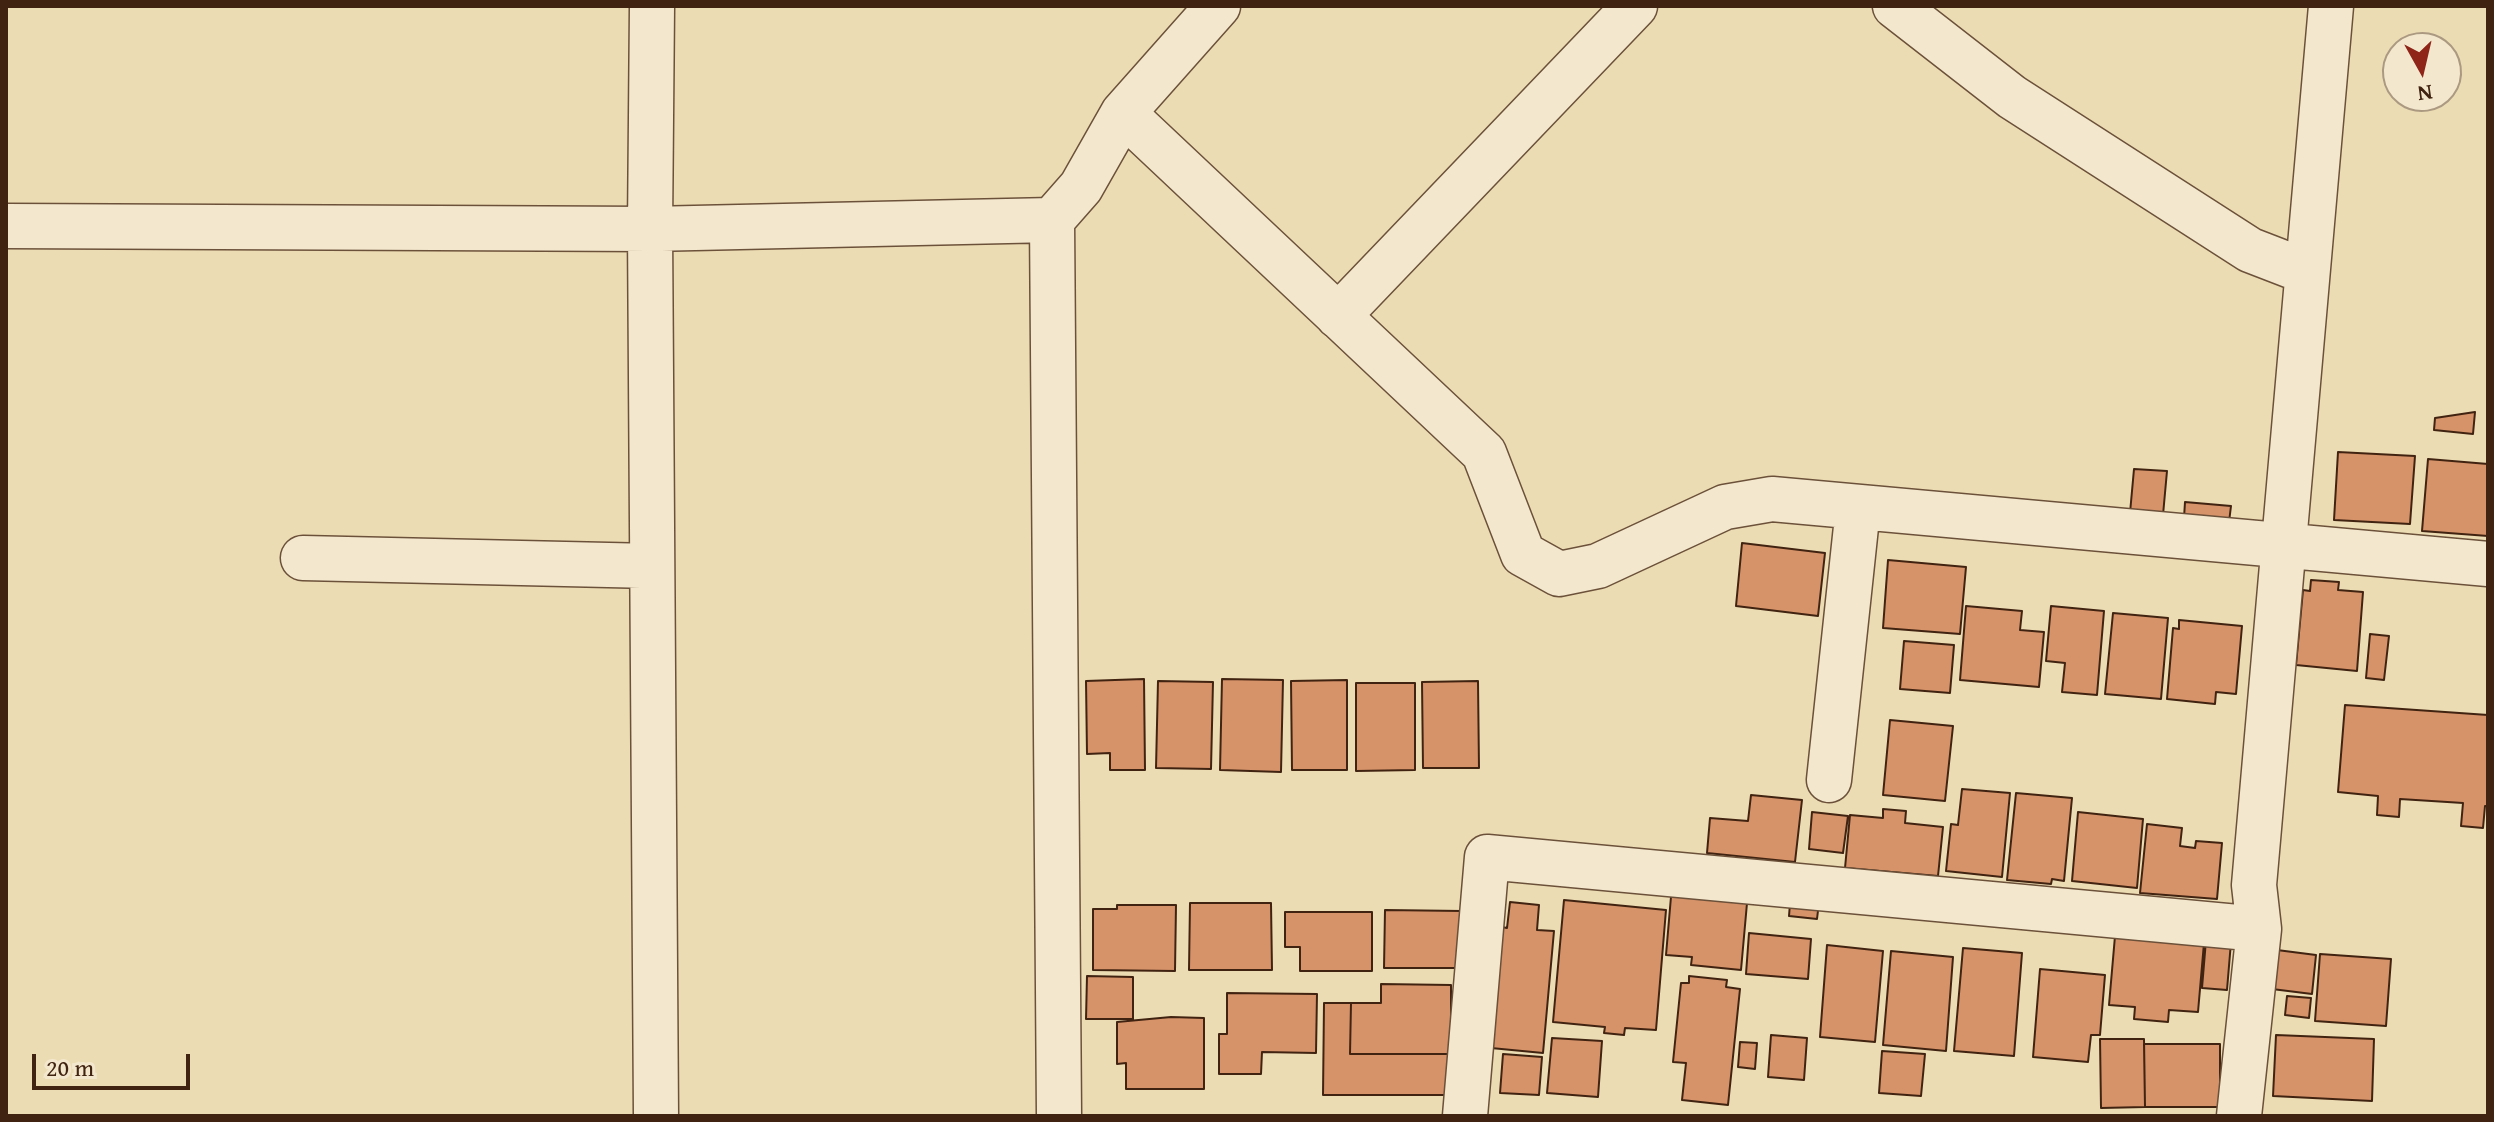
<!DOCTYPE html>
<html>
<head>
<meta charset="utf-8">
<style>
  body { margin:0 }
  #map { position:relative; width:2494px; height:1122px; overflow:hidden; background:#ecdcb3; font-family:"Gentium Book Plus",serif }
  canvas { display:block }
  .frame { position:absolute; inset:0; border:8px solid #412311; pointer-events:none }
  .north { position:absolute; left:2382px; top:32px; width:80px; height:80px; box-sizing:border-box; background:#f3e8ce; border:2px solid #ac9982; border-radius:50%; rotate:172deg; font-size:22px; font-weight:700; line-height:32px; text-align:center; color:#412311 }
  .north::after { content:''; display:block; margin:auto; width:28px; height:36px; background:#8f2418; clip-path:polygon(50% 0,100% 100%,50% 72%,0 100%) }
  .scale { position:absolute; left:32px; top:1054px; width:158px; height:36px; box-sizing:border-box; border:4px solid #412311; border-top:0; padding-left:10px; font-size:24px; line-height:28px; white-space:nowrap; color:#412311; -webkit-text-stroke:6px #f3e8ce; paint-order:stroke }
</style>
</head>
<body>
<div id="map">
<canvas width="2494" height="1122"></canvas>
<div class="frame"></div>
<div class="north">N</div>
<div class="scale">20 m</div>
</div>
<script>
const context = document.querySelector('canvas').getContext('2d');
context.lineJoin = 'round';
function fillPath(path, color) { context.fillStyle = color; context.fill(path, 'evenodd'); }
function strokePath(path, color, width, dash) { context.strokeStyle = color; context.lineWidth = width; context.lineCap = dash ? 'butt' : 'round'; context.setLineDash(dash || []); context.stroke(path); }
const building = new Path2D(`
  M 2475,412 L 2473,434 L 2434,430 L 2435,418 Z
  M 2338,452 L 2415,456 L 2410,524 L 2334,520 Z
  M 2428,459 L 2488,464 L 2488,536 L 2422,531 Z
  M 2134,469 L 2167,471 L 2163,515 L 2130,513 Z
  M 2185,502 L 2231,506 L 2229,522 L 2184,518 Z
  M 1742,543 L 1825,553 L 1818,616 L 1736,606 Z
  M 1888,560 L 1966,567 L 1960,634 L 1883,628 Z
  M 2311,580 L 2339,582 L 2338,590 L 2363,592 L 2357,671 L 2296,665 L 2303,590 L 2310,591 Z
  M 1966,606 L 2022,611 L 2020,630 L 2044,632 L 2039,687 L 1960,680 Z
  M 2051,606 L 2104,611 L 2097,695 L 2062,692 L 2065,663 L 2046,661 Z
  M 2113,613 L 2168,618 L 2161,699 L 2105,694 Z
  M 2179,620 L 2242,626 L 2236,694 L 2216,692 L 2215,704 L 2167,699 L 2173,628 L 2179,629 Z
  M 2370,634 L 2389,636 L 2384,680 L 2366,678 Z
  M 1904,641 L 1954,645 L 1950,693 L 1900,689 Z
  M 1144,679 L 1145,770 L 1110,770 L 1110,753 L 1087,754 L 1086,681 Z
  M 1222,679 L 1283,680 L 1281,772 L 1220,770 Z
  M 1347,680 L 1347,770 L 1292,770 L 1291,681 Z
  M 1158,681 L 1213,682 L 1211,769 L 1156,768 Z
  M 1478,681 L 1479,768 L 1423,768 L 1422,682 Z
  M 1356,683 L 1415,683 L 1415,770 L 1356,771 Z
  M 2345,705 L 2488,715 L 2488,806 L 2485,806 L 2483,828 L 2461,826 L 2463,803 L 2400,799 L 2399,817 L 2377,815 L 2378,796 L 2338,792 Z
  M 1890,720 L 1953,726 L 1945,801 L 1883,795 Z
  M 1962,789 L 2010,793 L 2002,877 L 1946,871 L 1951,824 L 1958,825 Z
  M 2016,793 L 2072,798 L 2064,881 L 2052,879 L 2051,884 L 2007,880 Z
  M 1751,795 L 1802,800 L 1795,862 L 1707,853 L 1710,818 L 1748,821 Z
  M 1883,809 L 1906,811 L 1905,823 L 1943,827 L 1938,876 L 1845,868 L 1850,815 L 1883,818 Z
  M 1812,812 L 1848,816 L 1843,853 L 1809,849 Z
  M 2078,812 L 2143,819 L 2137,888 L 2072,881 Z
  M 2147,824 L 2182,828 L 2180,846 L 2195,848 L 2196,841 L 2222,843 L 2217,899 L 2140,893 Z
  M 1672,885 L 1748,892 L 1741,970 L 1691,965 L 1692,957 L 1666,955 Z
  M 1791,891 L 1820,894 L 1817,919 L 1789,916 Z
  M 1564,900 L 1666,910 L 1656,1030 L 1625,1028 L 1624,1035 L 1604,1033 L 1605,1027 L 1553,1022 Z
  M 1510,902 L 1539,905 L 1537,930 L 1554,931 L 1543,1053 L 1491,1048 L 1502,927 L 1507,928 Z
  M 1190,903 L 1271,903 L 1272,970 L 1189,970 Z
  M 1117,905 L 1176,905 L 1175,971 L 1093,970 L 1093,909 L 1117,909 Z
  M 1385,910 L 1462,911 L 1462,968 L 1384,968 Z
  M 1285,912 L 1372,912 L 1372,971 L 1300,971 L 1300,947 L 1285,947 Z
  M 1749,933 L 1811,939 L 1808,979 L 1746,974 Z
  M 2115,936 L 2204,943 L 2198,1012 L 2169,1010 L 2168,1022 L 2134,1019 L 2135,1007 L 2109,1005 Z
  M 2206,940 L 2231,942 L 2227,990 L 2202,988 Z
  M 1827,945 L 1883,951 L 1875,1042 L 1820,1037 Z
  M 1963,948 L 2022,953 L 2014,1056 L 1954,1051 Z
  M 2277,950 L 2316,955 L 2312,994 L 2272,989 Z
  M 1891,951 L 1953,957 L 1946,1051 L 1883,1045 Z
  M 2320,954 L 2391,959 L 2386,1026 L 2315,1021 Z
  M 2040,969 L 2105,975 L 2100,1035 L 2091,1035 L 2088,1062 L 2033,1057 Z
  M 1087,976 L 1133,977 L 1133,1019 L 1086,1019 Z
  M 1689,976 L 1727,980 L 1726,987 L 1740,989 L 1728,1105 L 1682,1100 L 1686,1063 L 1673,1062 L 1681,983 L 1689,983 Z
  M 1381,984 L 1451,985 L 1451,1054 L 1350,1054 L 1351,1003 L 1381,1003 Z
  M 1227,993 L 1317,994 L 1316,1053 L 1262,1052 L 1261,1074 L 1219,1074 L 1219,1034 L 1227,1034 Z
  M 2287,996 L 2311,998 L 2309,1018 L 2285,1015 Z
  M 1324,1003 L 1351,1003 L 1350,1054 L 1457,1054 L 1457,1095 L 1323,1095 Z
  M 1171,1017 L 1204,1018 L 1204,1089 L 1126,1089 L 1126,1063 L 1117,1064 L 1117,1022 Z
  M 1771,1035 L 1807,1038 L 1804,1080 L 1768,1077 Z
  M 2276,1035 L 2374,1039 L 2372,1101 L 2273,1096 Z
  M 1552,1038 L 1602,1041 L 1598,1097 L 1547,1093 Z
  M 2100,1039 L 2144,1039 L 2145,1107 L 2101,1108 Z
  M 1740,1042 L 1757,1043 L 1755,1069 L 1738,1067 Z
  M 2144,1044 L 2220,1044 L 2220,1107 L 2145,1107 Z
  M 1882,1051 L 1925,1054 L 1921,1096 L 1879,1093 Z
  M 1503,1054 L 1542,1057 L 1539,1095 L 1500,1093 Z`);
fillPath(building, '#d69269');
strokePath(building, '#412311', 2);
const minor = new Path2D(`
  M 652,6 L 650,229 L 656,1116
  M 1895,6 L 2012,97 L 2250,250 L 2307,272
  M 1123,113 L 1484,453 L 1523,554 L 1559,574 L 1598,566 L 1725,507 L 1772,499 L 2488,564
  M 6,226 L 650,229 L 1052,220
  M 1338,316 L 1635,6
  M 303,558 L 652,566
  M 1829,780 L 1858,508
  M 1059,1116 L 1052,220 L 1081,187 L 1123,113 L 1218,6
  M 1465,1116 L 1487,857 L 2259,929
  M 2239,1116 L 2259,929 L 2254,885 L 2331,6`);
strokePath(minor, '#6c513a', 47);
strokePath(minor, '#f3e8ce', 44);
</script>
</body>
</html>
